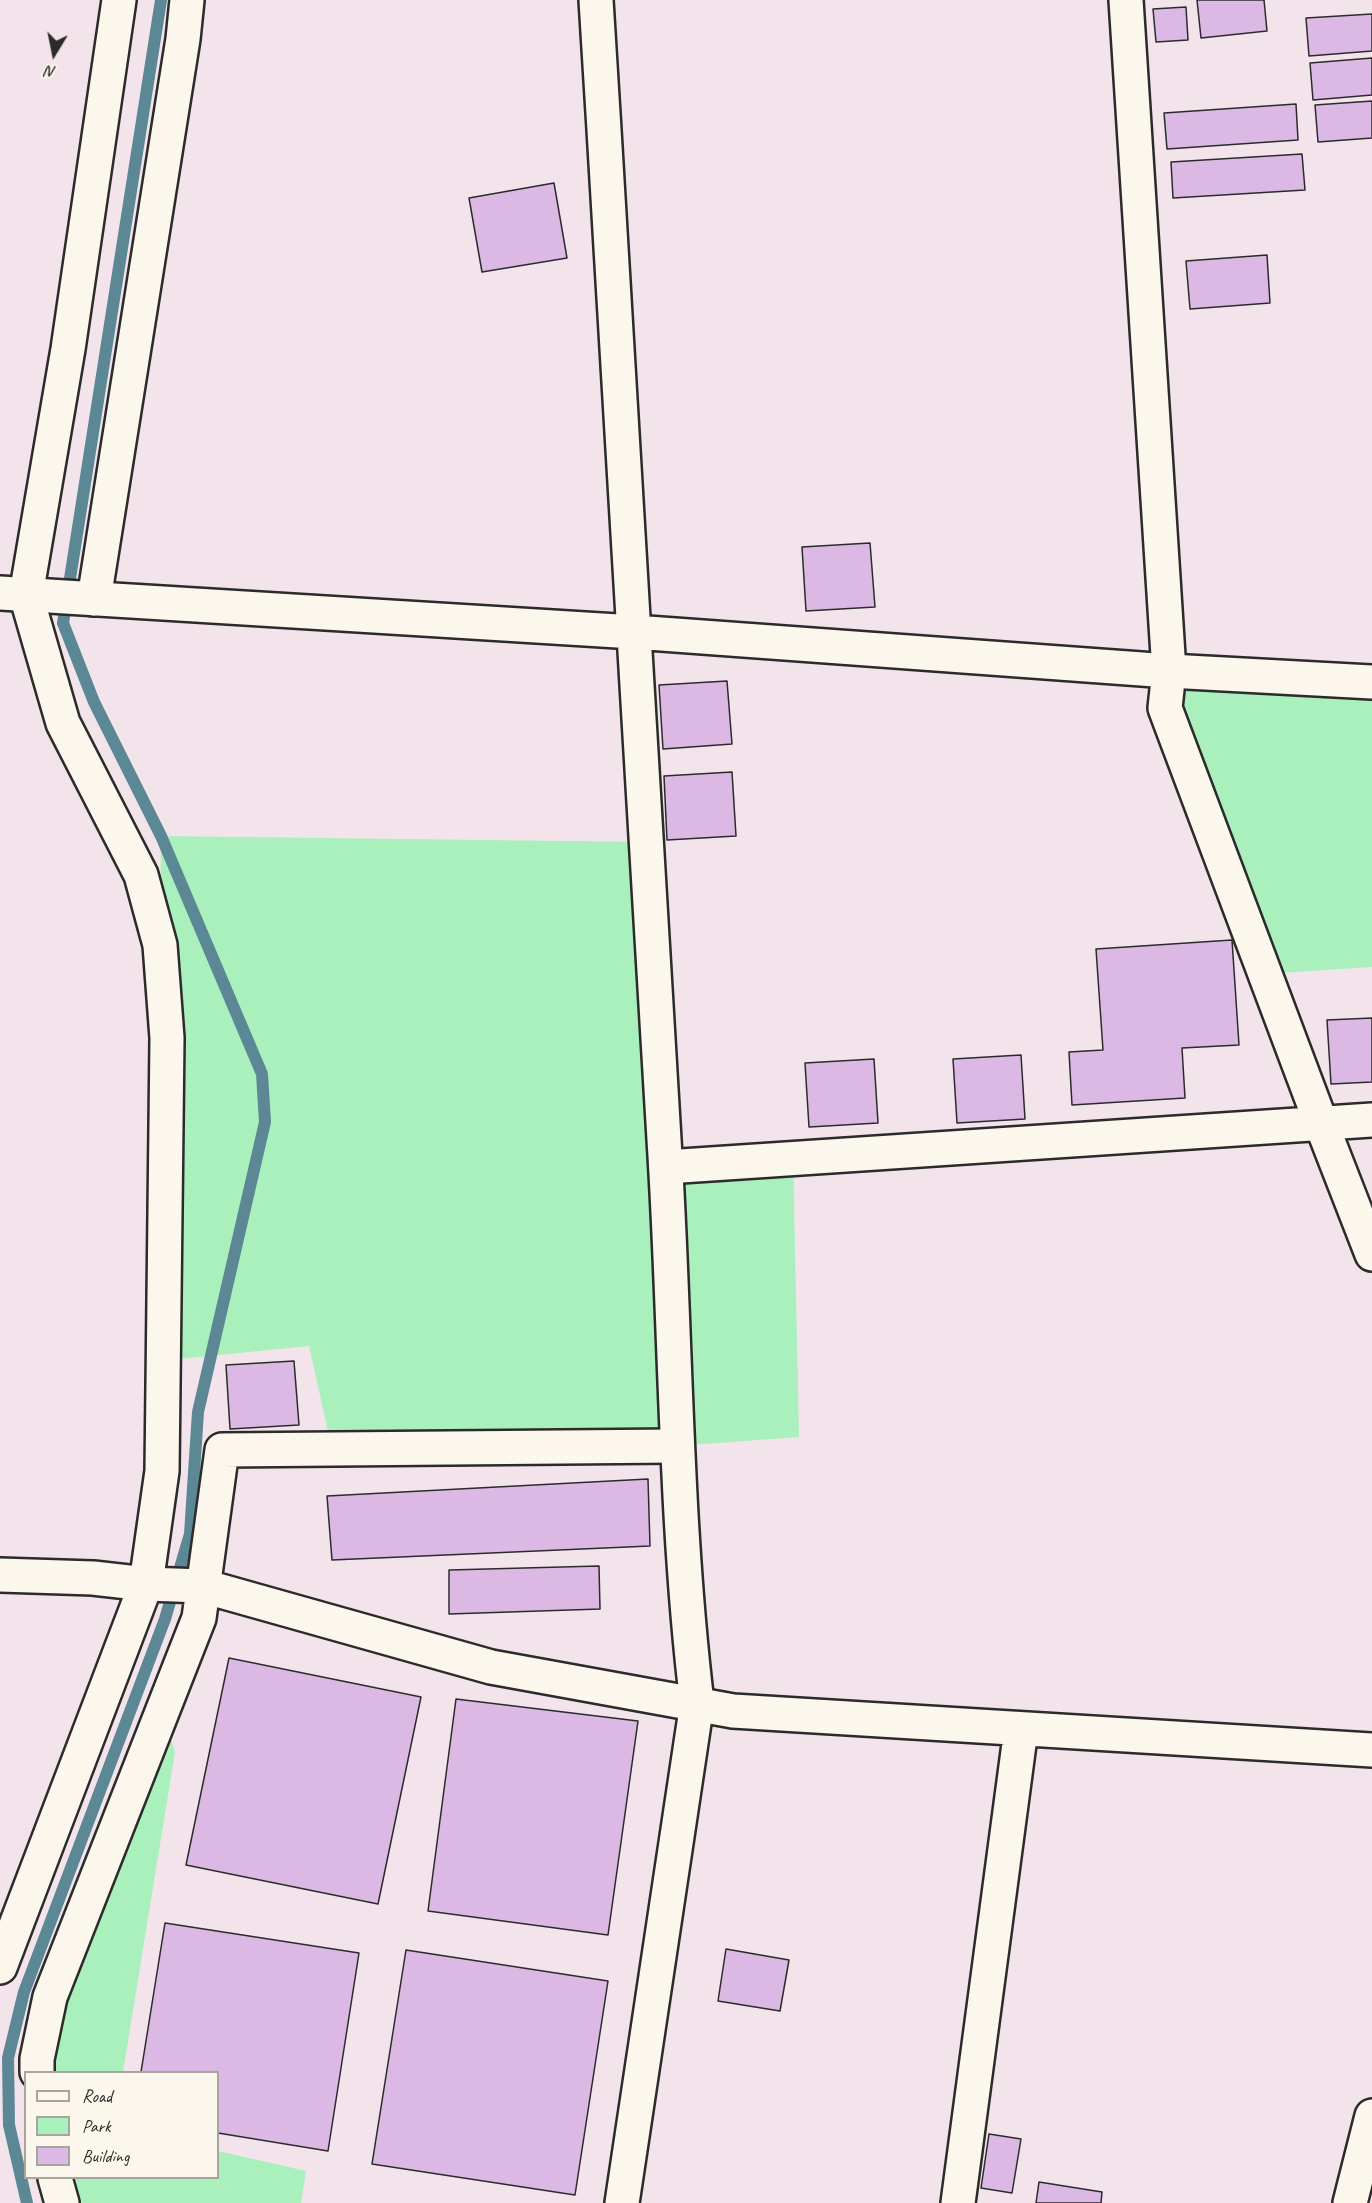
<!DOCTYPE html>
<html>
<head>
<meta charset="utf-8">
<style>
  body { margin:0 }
  #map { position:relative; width:1372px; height:2203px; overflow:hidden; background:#f2e4ea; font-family:Caveat,sans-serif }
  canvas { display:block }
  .legend { position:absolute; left:24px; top:2071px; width:195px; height:108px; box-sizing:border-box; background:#fbf7ec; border:2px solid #a8a59f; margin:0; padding:8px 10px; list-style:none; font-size:18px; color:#2b2b2b }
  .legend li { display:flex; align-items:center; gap:12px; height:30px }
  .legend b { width:30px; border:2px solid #a8a59f }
  .north { position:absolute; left:24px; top:24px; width:60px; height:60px; -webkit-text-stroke:4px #fbf7ec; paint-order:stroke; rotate:190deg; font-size:16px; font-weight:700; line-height:24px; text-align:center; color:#2b2b2b }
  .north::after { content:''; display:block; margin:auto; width:21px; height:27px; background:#2b2b2b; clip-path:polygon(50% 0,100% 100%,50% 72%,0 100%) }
</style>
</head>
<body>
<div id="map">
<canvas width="1372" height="2203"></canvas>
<ul class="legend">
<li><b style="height:8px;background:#fbf7ec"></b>Road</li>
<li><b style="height:16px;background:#aaf0bc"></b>Park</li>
<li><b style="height:16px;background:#dcb9e5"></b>Building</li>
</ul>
<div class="north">N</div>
</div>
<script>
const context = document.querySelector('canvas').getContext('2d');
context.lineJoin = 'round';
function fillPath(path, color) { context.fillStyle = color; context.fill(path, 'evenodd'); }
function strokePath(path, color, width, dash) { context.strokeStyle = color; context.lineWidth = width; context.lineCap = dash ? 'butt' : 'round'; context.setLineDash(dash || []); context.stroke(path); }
fillPath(new Path2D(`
  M 1169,678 L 1372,682 L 1372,967 L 1265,974 Z
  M 161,836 L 646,842 L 666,1167 L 793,1158 L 799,1437 L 676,1446 L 332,1449 L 309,1346 L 169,1360 L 160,945 Z
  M 167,1728 L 175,1752 L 123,2072 L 44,2072 L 50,1997 Z
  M 218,2151 L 306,2171 L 301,2203 L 62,2203 L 55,2178 L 218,2178 Z`), '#aaf0bc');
strokePath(new Path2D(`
  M 27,2203 L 9,2125 L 8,2058 L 24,1992 L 165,1619 L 190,1534 L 198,1412 L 265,1122 L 262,1074 L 161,836 L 94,702 L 63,623 L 161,0`), '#5c8795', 12);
const building = new Path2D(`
  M 1197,0 L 1264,0 L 1267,31 L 1201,38 Z
  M 1186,7 L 1188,40 L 1156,42 L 1153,9 Z
  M 1372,14 L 1372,51 L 1309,56 L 1306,18 Z
  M 1372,58 L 1372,95 L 1313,100 L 1310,63 Z
  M 1372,101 L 1372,138 L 1318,142 L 1315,105 Z
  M 1296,104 L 1298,140 L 1167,149 L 1164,113 Z
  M 1302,154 L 1305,190 L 1173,198 L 1171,162 Z
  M 554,183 L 567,258 L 482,272 L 469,198 Z
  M 1267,255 L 1270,303 L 1190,309 L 1186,261 Z
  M 870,543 L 875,607 L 806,611 L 802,547 Z
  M 727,681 L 732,744 L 663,749 L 659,685 Z
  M 732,772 L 736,836 L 667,840 L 664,776 Z
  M 1232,940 L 1239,1045 L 1182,1048 L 1185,1098 L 1072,1105 L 1069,1052 L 1103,1050 L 1096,949 Z
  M 1372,1018 L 1372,1082 L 1331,1084 L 1327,1020 Z
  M 1021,1055 L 1025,1119 L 957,1123 L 953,1059 Z
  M 874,1059 L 878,1123 L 809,1127 L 805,1063 Z
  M 294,1361 L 299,1425 L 230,1429 L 226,1365 Z
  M 648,1479 L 650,1546 L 332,1560 L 327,1496 Z
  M 599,1566 L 600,1609 L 449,1614 L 449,1570 Z
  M 229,1658 L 421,1697 L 378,1904 L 186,1865 Z
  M 456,1699 L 638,1721 L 608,1935 L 428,1911 Z
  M 165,1923 L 359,1953 L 328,2151 L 218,2133 L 218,2072 L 141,2072 Z
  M 726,1949 L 789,1960 L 780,2011 L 718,2001 Z
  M 406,1950 L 608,1981 L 575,2195 L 372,2164 Z
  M 989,2134 L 1021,2139 L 1012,2193 L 981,2188 Z
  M 1039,2182 L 1102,2192 L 1101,2203 L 1036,2203 Z`);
fillPath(building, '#dcb9e5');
strokePath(building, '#2b2b2b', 1.5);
const street = new Path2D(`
  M 1126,0 L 1169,671 L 1165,708 L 1321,1123 L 1372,1254
  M 94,599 L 183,39 L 187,0
  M 666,1167 L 1372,1120
  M 0,1575 L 93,1578 L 146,1584 L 203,1586 L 491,1667 L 733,1711 L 1372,1750
  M 0,1967 L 146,1584 L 162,1471 L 167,1038 L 160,945 L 141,875 L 63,723 L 26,595 L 68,349 L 119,0
  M 37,2072 L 37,2059 L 50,1997 L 199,1618 L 222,1450 L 676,1446
  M 55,2178 L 62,2203
  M 958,2203 L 1021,1729
  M 1350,2203 L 1372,2116`);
const secondary = new Path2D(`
  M 596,0 C 620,385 642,770 665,1156 C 676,1338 675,1521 697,1703 L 622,2203
  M 0,593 L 634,632 L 1169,671 L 1372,682`);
strokePath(street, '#2b2b2b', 38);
strokePath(secondary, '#2b2b2b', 38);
strokePath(street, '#fbf7ec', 33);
strokePath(secondary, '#fbf7ec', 33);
</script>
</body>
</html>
